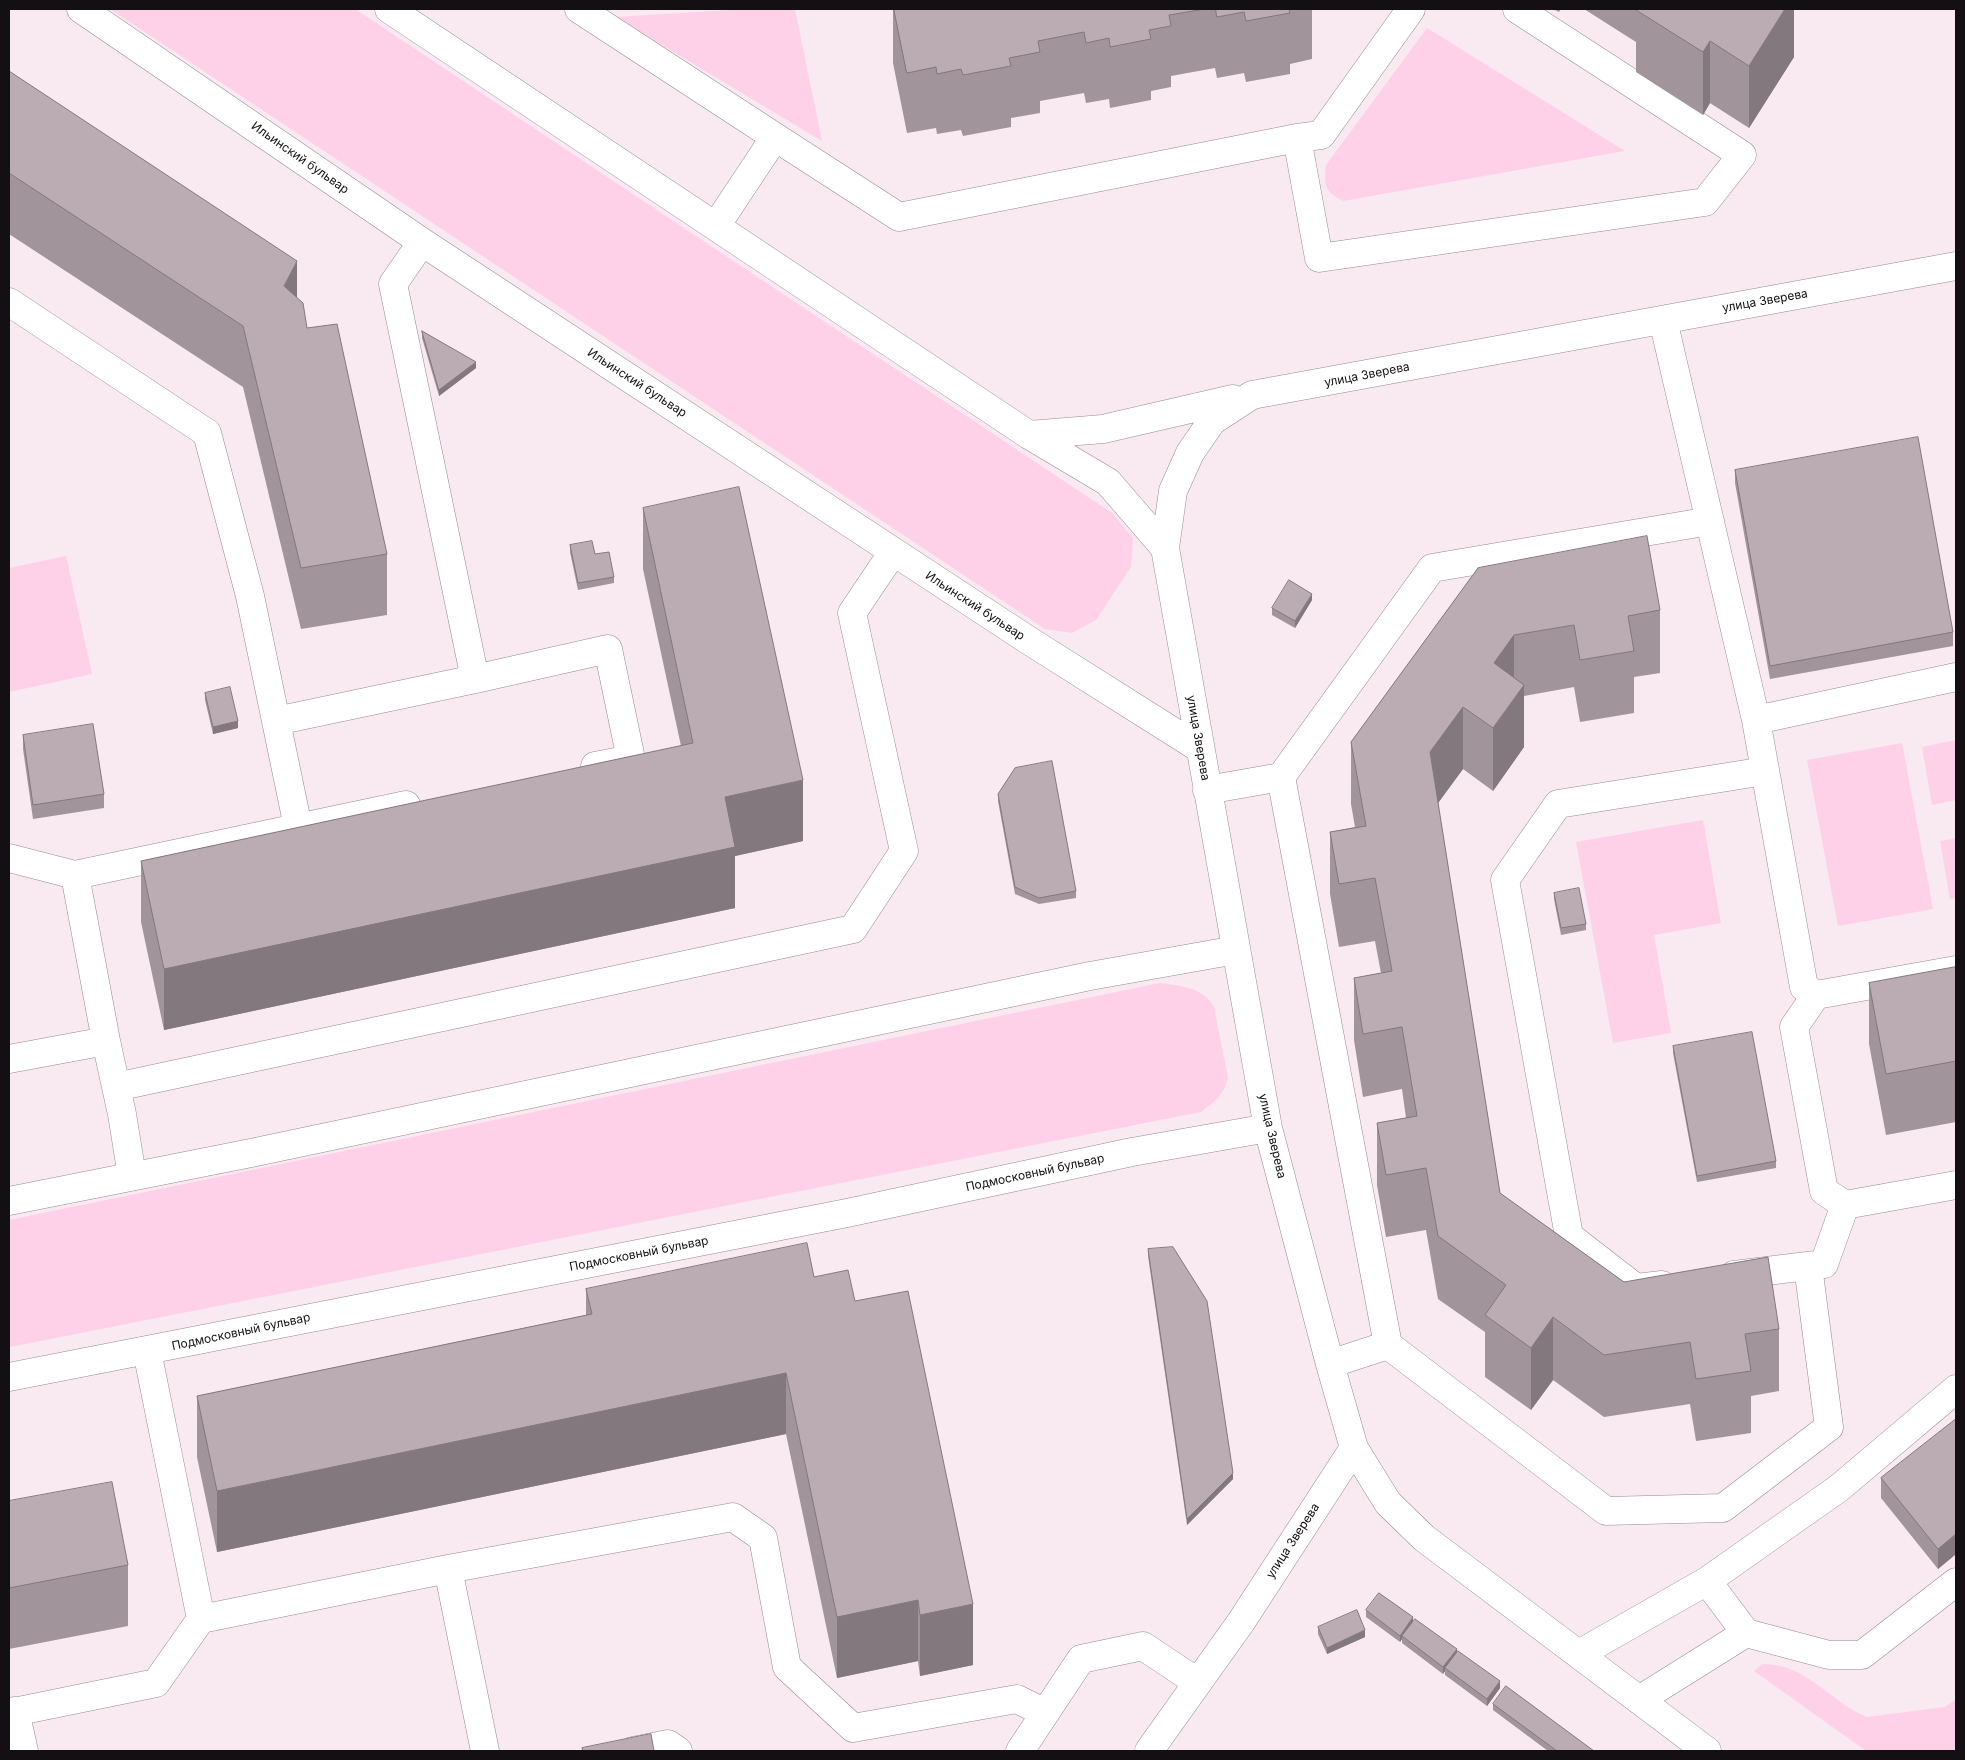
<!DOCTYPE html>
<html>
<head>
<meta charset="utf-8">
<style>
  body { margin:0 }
  #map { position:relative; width:1965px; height:1760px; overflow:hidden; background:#f9e9f1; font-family:Inter,sans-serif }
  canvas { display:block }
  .frame { position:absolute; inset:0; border:10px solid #140f12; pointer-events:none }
</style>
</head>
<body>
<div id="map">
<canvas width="1965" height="1760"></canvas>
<div class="frame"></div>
</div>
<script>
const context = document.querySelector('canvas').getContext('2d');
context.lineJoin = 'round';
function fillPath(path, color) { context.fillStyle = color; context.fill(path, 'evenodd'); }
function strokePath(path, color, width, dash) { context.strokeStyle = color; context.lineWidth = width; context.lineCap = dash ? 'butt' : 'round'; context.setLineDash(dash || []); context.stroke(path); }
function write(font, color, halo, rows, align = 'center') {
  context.font = font + ' Inter,sans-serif'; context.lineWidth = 4.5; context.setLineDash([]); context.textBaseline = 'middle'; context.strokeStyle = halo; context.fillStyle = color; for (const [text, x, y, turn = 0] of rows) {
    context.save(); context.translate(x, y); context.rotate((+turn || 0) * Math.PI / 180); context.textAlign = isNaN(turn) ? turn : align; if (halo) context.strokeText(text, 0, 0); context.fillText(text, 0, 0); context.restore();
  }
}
fillPath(new Path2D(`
  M 110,9 L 355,9 L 1112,513 L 1133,538 L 1131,567 L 1096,620 L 1072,633 L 1045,629 Z
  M 745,9 L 795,9 L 822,141 L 615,17 Z
  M 1427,28 L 1625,151 L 1343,201 C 1324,191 1324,185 1326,165 Z
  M 66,556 L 92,674 L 9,692 L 9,568 Z
  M 1956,740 L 1956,800 L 1932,805 L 1922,747 Z
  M 1902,743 L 1933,909 L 1838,926 L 1807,760 Z
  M 1703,820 L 1721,923 L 1654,935 L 1671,1033 L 1613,1043 L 1576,842 Z
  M 1956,838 L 1956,898 L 1950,899 L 1940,841 Z
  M 1160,983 C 1181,986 1203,987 1214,1007 L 1228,1078 C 1224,1095 1214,1102 1201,1112 L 10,1347 L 9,1220 Z
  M 1762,1664 C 1806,1663 1830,1702 1867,1717 L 1945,1707 L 1956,1699 L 1956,1751 L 1866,1751 L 1754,1671 Z`), '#fed1e8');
const minor = new Path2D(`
  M 81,9 L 422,242 L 1028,640 L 1199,748
  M 389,9 L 1029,435 L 1103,429 L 1233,399
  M 579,9 L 775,137 L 716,226
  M 775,137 L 899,217 L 1297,138 L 1321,135 L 1411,9
  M 1297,138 L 1319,258 L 1705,202 L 1742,155 L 1517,9
  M 9,302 L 207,433 L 250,596 L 276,721 L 475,679 L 393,284 L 422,242
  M 1663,320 L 1756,720
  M 1029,435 L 1108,482 L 1165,548
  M 475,679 L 608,649 L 631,759 L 595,766
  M 276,721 L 298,827
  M 1281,777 L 1388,1345 L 1606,1511 L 1723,1508 L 1829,1427 L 1808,1266
  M 1207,790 L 1281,777 L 1432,568 L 1710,521
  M 9,858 L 75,875 L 106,1041 L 122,1114 L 132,1176
  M 75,875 L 406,805
  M 1816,995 L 1804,987 L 1756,720 L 1956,677
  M 9,1059 L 106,1041
  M 116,1087 L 853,929 L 904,851 L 852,613 L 893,552
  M 9,1201 L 251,1153 L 1090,976 L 1236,950
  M 1845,1205 L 1824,1191 L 1794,1027 L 1816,995 L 1956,970
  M 1734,1275 L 1824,1264 L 1845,1205 L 1956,1185
  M 1662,1285 L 1636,1288 L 1569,1236 L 1505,880 L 1558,804 L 1765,771
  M 1330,1364 L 1388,1345
  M 9,1377 L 847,1213 L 1132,1152 L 1268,1128
  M 448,1569 L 733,1517 L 763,1538 L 787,1667 L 853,1728 L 1017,1699 L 1045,1713
  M 1707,1581 L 1746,1633 L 1829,1655 L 1862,1655 L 1956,1582
  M 201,1619 L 448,1569 L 485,1751
  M 1579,1654 L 1707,1581 L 1839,1488 L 1956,1389
  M 1639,1700 L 1746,1633
  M 15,1711 L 24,1751
  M 9,1713 L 156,1683 L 201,1619 L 147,1351
  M 633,1751 L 668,1744 L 678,1751
  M 1020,1751 L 1081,1659 L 1143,1646 L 1197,1682
  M 1149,1751 L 1241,1622 L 1354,1448
  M 1707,1751 L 1424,1538 L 1388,1503 L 1354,1448 L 1330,1364 L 1268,1128 L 1165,548 L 1173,491 L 1190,453 L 1212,421 L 1252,395 L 1956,266`);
strokePath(minor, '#988991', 29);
strokePath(minor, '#fff', 28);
fillPath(new Path2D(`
  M 893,9 L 1312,9 L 1312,59 L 1290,64 L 1290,74 L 1246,82 L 1244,73 L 1217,78 L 1215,68 L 1171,76 L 1171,87 L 1151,91 L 1151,100 L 1110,108 L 1109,99 L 1086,103 L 1084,93 L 1040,101 L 1040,113 L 1011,118 L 1011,127 L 963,136 L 961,130 L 937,134 L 936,128 L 907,133 L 893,63 Z
  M 1553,9 L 1561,9 L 1559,12 Z
  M 1584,9 L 1794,9 L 1794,57 L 1749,128 L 1710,103 L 1703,115 L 1636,72 L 1636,42 Z
  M 9,71 L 297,298 L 307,328 L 387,554 L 387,615 L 301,629 L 243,387 L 9,234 Z
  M 422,331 L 476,368 L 439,396 L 422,338 Z
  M 1735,470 L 1953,632 L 1953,646 L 1770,679 L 1735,483 Z
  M 643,508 L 803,841 L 735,856 L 735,908 L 164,1030 L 141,922 L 141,861 L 681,746 L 643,569 Z
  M 570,545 L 595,554 L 614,577 L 614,583 L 578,590 L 570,552 Z
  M 1478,568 L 1660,610 L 1660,673 L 1634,677 L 1634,713 L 1580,722 L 1574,687 L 1524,696 L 1524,747 L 1493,791 L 1463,769 L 1438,803 L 1500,1193 L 1624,1282 L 1779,1329 L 1779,1391 L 1751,1396 L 1751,1433 L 1696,1441 L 1690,1404 L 1604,1417 L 1553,1380 L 1531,1410 L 1485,1377 L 1485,1332 L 1438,1299 L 1426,1230 L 1386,1237 L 1377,1185 L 1377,1123 L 1406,1118 L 1402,1089 L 1363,1097 L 1354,1040 L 1354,978 L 1381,973 L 1375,941 L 1339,947 L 1330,894 L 1330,832 L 1355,827 L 1351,804 L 1351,742 Z
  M 1312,600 L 1295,628 L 1272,615 L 1272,608 Z
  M 205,693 L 238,728 L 213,734 L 205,700 Z
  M 23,735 L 104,794 L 104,808 L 33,819 L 23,749 Z
  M 998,794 L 1076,891 L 1076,898 L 1039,904 L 1015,894 L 998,801 Z
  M 1554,893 L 1586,924 L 1586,930 L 1561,935 L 1554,899 Z
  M 1956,967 L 1956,1122 L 1886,1135 L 1869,1044 L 1869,983 Z
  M 1673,1046 L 1776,1161 L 1776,1168 L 1697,1182 L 1673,1053 Z
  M 1148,1249 L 1233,1479 L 1187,1525 L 1148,1256 Z
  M 814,1277 L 855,1301 L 973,1665 L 920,1676 L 918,1661 L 837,1678 L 786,1434 L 217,1552 L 197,1457 L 197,1396 L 586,1315 L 586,1289 Z
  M 1956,1419 L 1956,1554 L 1938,1569 L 1881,1498 L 1881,1478 Z
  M 9,1501 L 128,1565 L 128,1626 L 9,1649 Z
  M 1366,1610 L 1413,1622 L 1457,1653 L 1500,1688 L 1487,1706 L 1445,1675 L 1445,1671 L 1443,1674 L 1402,1643 L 1402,1639 L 1400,1642 L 1366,1617 Z
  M 1318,1627 L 1365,1637 L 1327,1654 L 1318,1634 Z
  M 1493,1704 L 1594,1751 L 1548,1751 L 1493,1710 Z`), '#a1949a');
fillPath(new Path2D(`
  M 1785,9 L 1794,9 L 1794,57 L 1749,128 L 1749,66 Z
  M 1710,41 L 1710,103 L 1703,115 L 1703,52 Z
  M 297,261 L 297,321 L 284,286 Z
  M 476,362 L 476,368 L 439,396 L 439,390 Z
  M 1312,594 L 1312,600 L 1295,628 L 1295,621 Z
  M 1514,635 L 1514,698 L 1494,663 Z
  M 1524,685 L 1524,747 L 1493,791 L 1493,728 Z
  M 1463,707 L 1463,769 L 1430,814 L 1430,752 Z
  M 238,721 L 238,728 L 213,734 L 213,727 Z
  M 803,780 L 803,841 L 735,856 L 735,908 L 164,1030 L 164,969 L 725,797 Z
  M 1553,1317 L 1553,1380 L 1531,1410 L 1531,1348 Z
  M 786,1373 L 786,1434 L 217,1552 L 217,1491 Z
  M 1233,1473 L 1233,1479 L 1187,1525 L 1187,1519 Z
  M 1956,1534 L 1956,1554 L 1938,1569 L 1938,1549 Z
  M 918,1600 L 918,1661 L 837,1678 L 837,1617 Z
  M 973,1604 L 973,1665 L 920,1676 L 920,1615 Z
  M 1413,1617 L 1413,1624 L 1402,1636 L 1402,1639 L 1400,1642 L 1400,1636 Z
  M 1365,1630 L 1365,1637 L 1327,1654 L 1327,1648 Z
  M 1457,1649 L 1457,1656 L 1445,1668 L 1445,1671 L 1443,1674 L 1443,1667 Z
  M 1500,1681 L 1500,1688 L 1487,1706 L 1487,1699 Z`), '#83787d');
const building = new Path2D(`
  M 894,9 L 1205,9 L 1169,15 L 1171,26 L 1149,30 L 1151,39 L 1110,47 L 1109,38 L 1086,43 L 1084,32 L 1038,41 L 1040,52 L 1009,58 L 1011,66 L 963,75 L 961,69 L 937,74 L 936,67 L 907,73 Z
  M 1216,9 L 1289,9 L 1290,13 L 1246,21 L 1244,12 L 1217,17 Z
  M 1637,9 L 1785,9 L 1749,66 L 1710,41 L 1703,52 L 1636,10 Z
  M 9,71 L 297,261 L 284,286 L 303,303 L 307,328 L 337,324 L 387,554 L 301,568 L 243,326 L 9,173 Z
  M 422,331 L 476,362 L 439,390 Z
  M 1918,437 L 1953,632 L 1770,666 L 1735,470 Z
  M 739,487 L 803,780 L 725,797 L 735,847 L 164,969 L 141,861 L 693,743 L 643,508 Z
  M 1647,536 L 1660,610 L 1628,616 L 1634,651 L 1580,660 L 1574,625 L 1514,635 L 1494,663 L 1524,685 L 1493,728 L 1463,707 L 1430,752 L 1500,1193 L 1624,1282 L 1768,1257 L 1779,1329 L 1745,1334 L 1751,1371 L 1696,1379 L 1690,1342 L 1604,1355 L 1553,1317 L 1531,1348 L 1485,1315 L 1506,1285 L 1438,1236 L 1426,1168 L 1386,1175 L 1377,1123 L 1417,1116 L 1402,1027 L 1363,1034 L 1354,978 L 1392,971 L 1375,878 L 1339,884 L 1330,832 L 1366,826 L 1351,742 L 1478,568 Z
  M 592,541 L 595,554 L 609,552 L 614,577 L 578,583 L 570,545 Z
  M 1289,580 L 1312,594 L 1295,621 L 1272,608 Z
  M 230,687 L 238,721 L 213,727 L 205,693 Z
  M 93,724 L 104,794 L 33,805 L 23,735 Z
  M 1052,761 L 1076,891 L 1039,898 L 1015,887 L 998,794 L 1015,768 Z
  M 1579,888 L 1586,924 L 1561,928 L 1554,893 Z
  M 1956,967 L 1956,1061 L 1886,1074 L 1869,983 Z
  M 1752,1032 L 1776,1161 L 1697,1176 L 1673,1046 Z
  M 807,1243 L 814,1277 L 848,1270 L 855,1301 L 908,1291 L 973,1604 L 920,1615 L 918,1600 L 837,1617 L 786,1373 L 217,1491 L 197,1396 L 592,1314 L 586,1289 Z
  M 1173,1247 L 1207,1301 L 1233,1473 L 1187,1519 L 1148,1249 Z
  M 1956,1419 L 1956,1534 L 1938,1549 L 1881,1478 Z
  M 112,1482 L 128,1565 L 9,1588 L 9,1501 Z
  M 1379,1593 L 1413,1617 L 1400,1636 L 1366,1610 Z
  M 1357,1610 L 1365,1630 L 1327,1648 L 1318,1627 Z
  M 1415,1619 L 1457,1649 L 1443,1667 L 1402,1636 Z
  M 1458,1651 L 1500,1681 L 1487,1699 L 1445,1668 Z
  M 1506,1686 L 1594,1751 L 1557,1751 L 1493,1704 Z
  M 651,1734 L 654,1751 L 583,1751 L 582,1748 Z`);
fillPath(building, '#bbacb3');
strokePath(building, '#83787d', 1);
write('12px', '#140f12', '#fff', [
  ["Ильинский бульвар",300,158,35],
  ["улица Зверева",1765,301,-10],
  ["улица Зверева",1367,375,-11],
  ["Ильинский бульвар",637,383,33],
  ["Ильинский бульвар",975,606,33],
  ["улица Зверева",1198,738,80],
  ["улица Зверева",1272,1136,77],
  ["Подмосковный бульвар",1035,1173,-12],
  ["Подмосковный бульвар",639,1254,-11],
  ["Подмосковный бульвар",241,1332,-12],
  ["улица Зверева",1293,1541,-57]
]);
</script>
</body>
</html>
